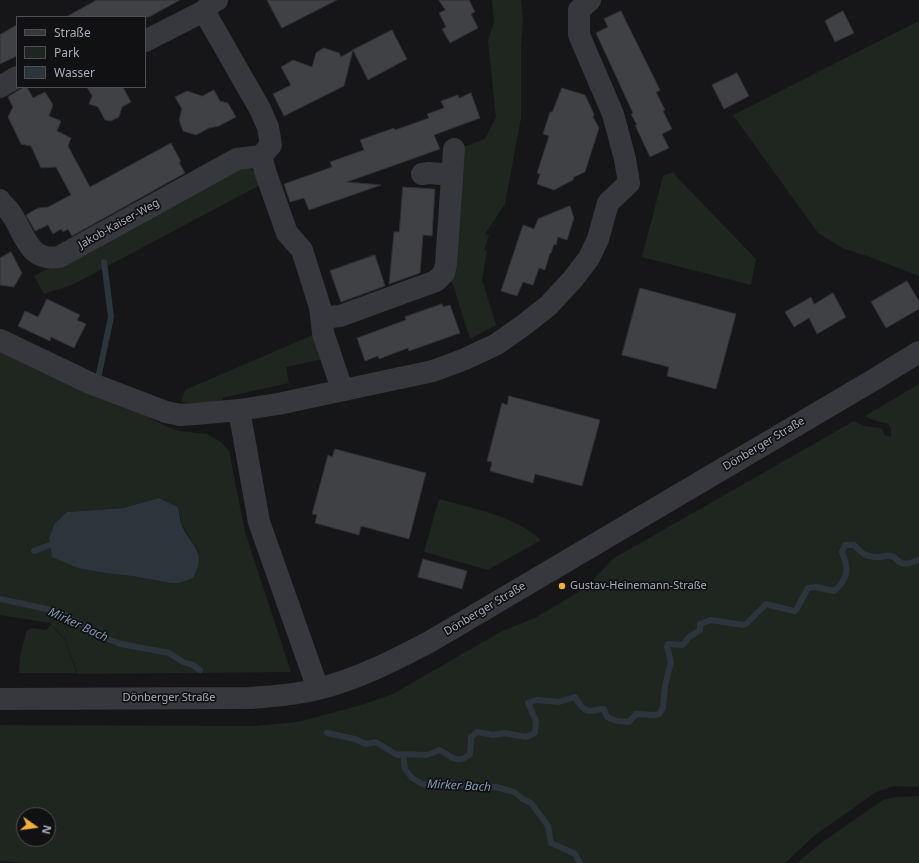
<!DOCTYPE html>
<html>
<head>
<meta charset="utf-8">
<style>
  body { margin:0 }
  #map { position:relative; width:919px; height:863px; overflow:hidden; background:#161618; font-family:"Noto Sans",sans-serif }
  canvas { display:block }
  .legend { position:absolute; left:16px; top:16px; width:130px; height:72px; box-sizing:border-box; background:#111113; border:1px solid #4d4f55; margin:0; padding:5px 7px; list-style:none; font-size:12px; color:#a8adb8 }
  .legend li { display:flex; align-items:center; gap:8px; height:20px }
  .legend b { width:20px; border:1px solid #4d4f55 }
  .north { position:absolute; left:16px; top:807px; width:40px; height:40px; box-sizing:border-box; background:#111113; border:1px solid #4d4f55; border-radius:50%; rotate:104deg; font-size:11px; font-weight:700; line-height:16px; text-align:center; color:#a8adb8 }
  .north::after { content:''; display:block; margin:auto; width:14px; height:18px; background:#f2b134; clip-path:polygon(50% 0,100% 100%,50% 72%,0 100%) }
</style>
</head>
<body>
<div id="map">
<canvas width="919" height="863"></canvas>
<ul class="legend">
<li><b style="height:5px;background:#37383d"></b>Straße</li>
<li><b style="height:11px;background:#1e261f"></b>Park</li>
<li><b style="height:11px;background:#2c353c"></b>Wasser</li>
</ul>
<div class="north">N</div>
</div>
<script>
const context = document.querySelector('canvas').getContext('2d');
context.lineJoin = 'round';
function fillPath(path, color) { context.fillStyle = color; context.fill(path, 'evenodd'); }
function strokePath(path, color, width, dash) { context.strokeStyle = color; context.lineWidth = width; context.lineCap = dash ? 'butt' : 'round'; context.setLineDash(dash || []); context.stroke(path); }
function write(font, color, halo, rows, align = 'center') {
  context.font = font + ' "Noto Sans",sans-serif'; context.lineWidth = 3.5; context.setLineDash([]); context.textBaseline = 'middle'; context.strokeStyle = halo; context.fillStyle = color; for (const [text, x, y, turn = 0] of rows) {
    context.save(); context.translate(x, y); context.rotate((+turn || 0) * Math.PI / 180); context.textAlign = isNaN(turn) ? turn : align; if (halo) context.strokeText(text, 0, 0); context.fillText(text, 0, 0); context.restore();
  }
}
fillPath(new Path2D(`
  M 492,0 L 521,0 L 523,21 L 521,47 L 521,118 L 505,204 L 485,234 L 489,235 L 484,250 L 487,251 L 482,280 L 496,325 L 470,339 L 450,275 L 461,148 L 485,139 L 496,117 L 488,41 L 494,22 Z
  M 919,21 L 919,276 L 867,256 L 844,249 L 818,233 L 733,115 Z
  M 245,167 C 254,170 258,175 262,184 L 72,285 L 44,294 L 34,276 L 236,169 Z
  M 672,172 L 756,259 L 751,285 L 642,257 L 663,176 Z
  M 315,334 L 323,359 L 286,367 L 289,383 L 222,398 L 223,401 L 201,404 L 181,402 L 185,390 Z
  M 0,350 L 65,381 L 146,416 L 168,427 L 179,431 L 207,434 L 221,442 L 229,451 L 245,532 L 291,672 L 78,674 L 65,639 L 50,623 L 0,615 ZM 159,498 L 178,507 L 182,525 L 199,552 L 179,583 L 170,583 L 132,576 L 105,573 L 78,568 L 50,550 L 49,538 L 54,524 L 67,512 L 123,508 Z
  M 919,384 L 919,787 L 894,786 L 876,792 L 814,836 L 785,863 L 24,863 L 0,861 L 0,725 L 253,726 L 298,722 L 361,705 L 393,694 L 502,631 L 535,618 L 585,588 L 614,558 L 854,421 L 864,426 L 881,428 L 883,430 L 884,435 L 891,437 L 891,429 L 888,424 L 870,419 L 865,416 ZM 24,815 L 48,815 L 48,839 L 24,839 Z
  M 439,499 C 474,509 514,515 541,540 L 488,570 L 424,552 Z
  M 51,625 L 65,640 L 77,673 L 19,673 L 20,656 L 27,630 L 32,628 L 46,630 Z
  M 919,796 L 919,863 L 797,863 L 821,843 L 883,800 L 895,797 Z`), '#1e261f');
fillPath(new Path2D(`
  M 159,498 L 178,507 C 179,513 180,520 182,526 C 193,548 207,551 193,578 L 179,583 L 170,583 L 132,576 L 105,573 L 78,568 L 52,557 L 49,538 L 54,524 L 67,512 L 123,508 Z`), '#2c353c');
strokePath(new Path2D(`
  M 99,374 L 111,317 L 104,262
  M 34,551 L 50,545
  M 0,599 L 56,611 L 85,626 L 87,631 L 121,644 L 169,653 L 183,662 L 193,665 L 200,670
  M 327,733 L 355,739 L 366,744 L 376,742 L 397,755 L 403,754 L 405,769 L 412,778 L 422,784 L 437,787 L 451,783 L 471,787 L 496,787 L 514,792 L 523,799 L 531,803 L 548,826 L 551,843 L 575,854 L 580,863
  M 403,754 L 427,755 L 440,750 C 452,757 458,765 470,754 L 471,737 L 477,732 L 493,735 L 505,733 L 526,737 L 535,733 L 536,721 L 528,703 L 536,700 L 559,702 L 575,697 C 579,703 583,711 591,711 C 595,711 598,709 604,709 L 607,717 L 617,721 L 629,722 L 636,714 L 654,715 L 659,714 L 663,708 L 665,686 L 671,662 L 667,647 L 668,644 L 683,645 L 688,638 L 700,630 L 700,624 L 711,620 L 743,625 L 746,624 L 766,604 L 794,611 L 796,610 L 808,588 L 816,587 L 834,591 C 849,578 849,569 842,552 L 845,545 L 854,545 C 862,554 868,558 881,557 C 884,556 888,555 891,556 C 894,556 896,559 898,561 C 905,567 912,562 919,560`), '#2c353c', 6);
const building = new Path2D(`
  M 97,0 L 180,0 L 149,17 L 66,17 Z
  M 267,0 L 337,0 L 282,28 Z
  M 439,0 L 469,0 L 475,12 L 471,14 L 478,28 L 450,43 L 442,29 L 446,27 L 439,13 L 445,10 Z
  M 621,11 L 660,90 L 656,92 L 665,110 L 663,111 L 672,129 L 662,134 L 669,148 L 650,157 L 635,125 L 637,125 L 631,114 L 633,113 L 596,33 L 608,27 L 604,19 Z
  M 843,11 L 854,33 L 835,42 L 825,21 Z
  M 17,25 L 17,56 L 0,64 L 0,35 Z
  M 392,30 L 407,59 L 368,80 L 353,50 Z
  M 324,48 L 339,53 L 341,57 L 353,50 L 344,86 L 284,116 L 273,94 L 291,85 L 281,67 L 293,60 L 312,67 L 316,53 Z
  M 737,73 L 749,96 L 724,109 L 712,85 Z
  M 24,87 L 27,87 L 33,98 L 45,92 L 53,105 L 49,116 L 61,121 L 57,131 L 71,138 L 68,146 L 90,187 L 171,143 L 181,162 L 179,162 L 185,173 L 72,236 L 68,229 L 63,232 L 61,229 L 53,234 L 48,225 L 35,231 L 26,215 L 38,208 L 48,207 L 71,195 L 56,167 L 41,168 L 31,146 L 21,144 L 8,117 L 13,107 L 8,97 Z
  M 87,87 L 123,87 L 131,102 L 122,107 L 119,117 L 111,121 L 105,120 L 98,107 L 89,104 L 92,96 Z
  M 562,88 L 585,95 L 594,114 L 593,117 L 599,128 L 585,172 L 574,177 L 573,180 L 554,190 L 537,184 L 540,174 L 537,173 L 549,136 L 543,134 L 550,112 L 552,112 Z
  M 214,90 L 220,101 L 228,103 L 236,117 L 219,126 L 209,128 L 196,135 L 183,131 L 179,120 L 182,109 L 175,97 L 187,91 L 202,96 Z
  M 471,93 L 480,118 L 434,135 L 440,149 L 347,182 L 381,185 L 309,210 L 304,198 L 290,202 L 284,184 L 332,167 L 330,162 L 364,150 L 360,140 L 394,128 L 395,130 L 429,118 L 427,114 L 444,108 L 441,101 L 458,95 L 459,98 Z
  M 403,187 L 435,189 L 432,236 L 423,235 L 420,273 L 389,284 L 394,232 L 399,232 Z
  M 570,206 L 574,218 L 567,240 L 558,237 L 556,245 L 554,244 L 551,253 L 550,253 L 545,270 L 539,268 L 533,285 L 523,282 L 517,296 L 501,291 L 523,225 L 534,229 L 538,219 Z
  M 11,252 L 22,273 L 14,287 L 0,285 L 0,258 Z
  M 375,255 L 385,286 L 341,302 L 330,271 Z
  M 907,281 L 919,301 L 919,309 L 886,328 L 871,302 Z
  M 640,288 L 736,314 L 716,389 L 667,376 L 669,367 L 622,355 Z
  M 833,293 L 846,317 L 817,334 L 809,318 L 794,327 L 785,312 L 811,297 L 814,304 Z
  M 47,299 L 80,315 L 77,320 L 86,324 L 74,348 L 51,337 L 50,341 L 18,326 L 25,311 L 38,317 Z
  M 442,304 L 443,307 L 450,305 L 460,333 L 409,351 L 408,348 L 379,359 L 378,356 L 365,361 L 357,338 L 406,320 L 405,317 Z
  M 509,396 L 600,420 L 582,486 L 535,474 L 533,483 L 490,471 L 492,462 L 487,461 L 502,403 L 507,405 Z
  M 335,449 L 426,473 L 409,539 L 361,526 L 359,535 L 315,523 L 317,515 L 312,514 L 328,455 L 332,457 Z
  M 423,559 L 467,571 L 462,589 L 418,577 Z`);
fillPath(building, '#404145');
strokePath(building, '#303034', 1);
strokePath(new Path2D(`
  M 145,41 L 204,11
  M 0,87 L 17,77
  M 261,156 L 266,174 L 287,233 L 302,250 L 320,307 L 323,333 L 342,389
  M 422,174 L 429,173 L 452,175
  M 0,200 C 2,205 7,207 10,212 C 25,232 27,262 59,257 L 237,159 L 261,156 L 271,145 L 268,127 L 260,109 L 204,11 L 213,2 L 217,0
  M 322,318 L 340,316 L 436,281 L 444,273 L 446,264 L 454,149
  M 0,340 L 90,383 L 166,412 L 180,415 L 195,414 L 239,410
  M 318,689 L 259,522 L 239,410 L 278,404 L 433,371 L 465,359 L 497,344 L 525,324 L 548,306 L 573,279 L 589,258 L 598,239 L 608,203 L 629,183 L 625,159 L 613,114 L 579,35 L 579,10 L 590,0
  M 0,699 L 251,698 C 273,696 296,695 318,689 C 358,679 395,660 431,641 L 875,379 L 919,352`), '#37383d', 22);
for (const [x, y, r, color] of [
  [562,586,4,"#f2b134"]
]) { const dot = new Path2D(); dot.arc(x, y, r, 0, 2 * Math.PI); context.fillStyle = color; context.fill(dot); strokePath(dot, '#111113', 1.5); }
write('11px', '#a8adb8', '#111113', [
  ["Jakob-Kaiser-Weg",119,224,-29],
  ["Dönberger Straße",764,444,-31],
  ["Dönberger Straße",485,609,-31],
  ["Dönberger Straße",169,698]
]);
write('11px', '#a8adb8', '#111113', [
  ["Gustav-Heinemann-Straße",570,586]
], 'left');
write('italic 12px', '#7f9bb3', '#111113', [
  ["Mirker Bach",78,625,25],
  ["Mirker Bach",459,786,3]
]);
</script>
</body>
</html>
